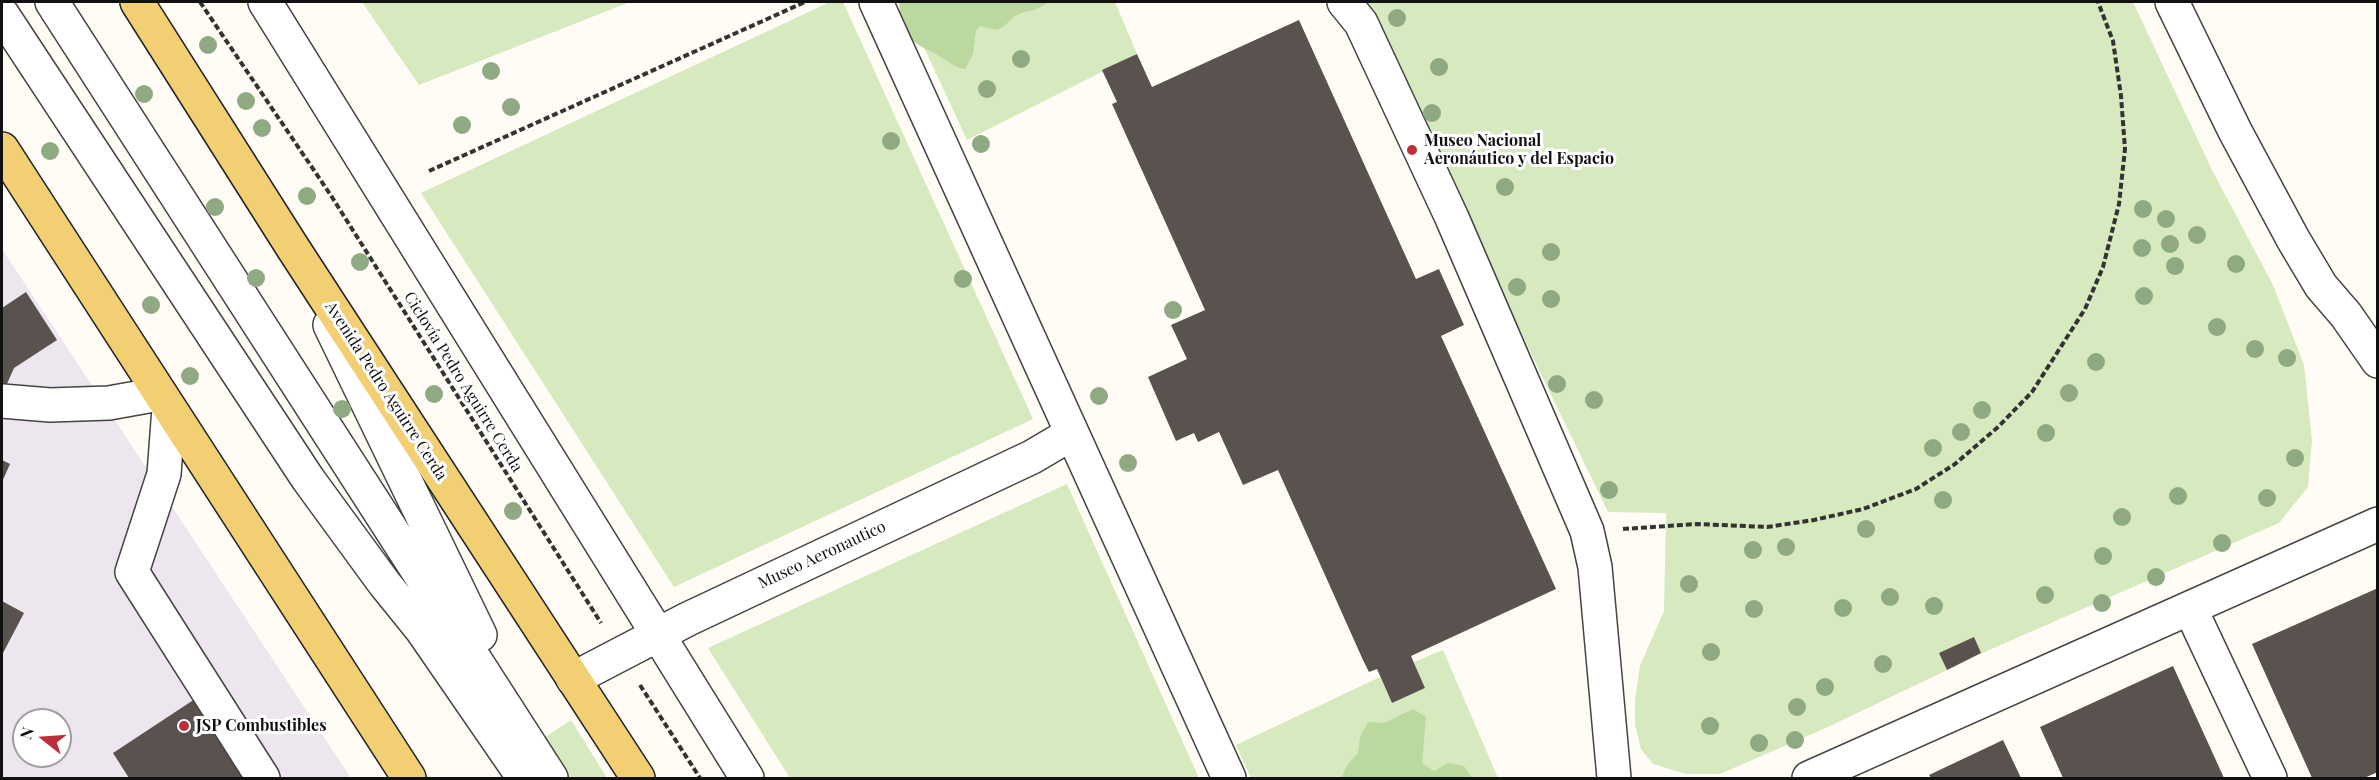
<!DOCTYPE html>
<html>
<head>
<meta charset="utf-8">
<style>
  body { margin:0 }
  #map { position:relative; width:2379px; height:780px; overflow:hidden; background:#fffcf5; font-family:"Playfair Display",serif }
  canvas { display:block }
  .frame { position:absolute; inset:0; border:3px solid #111; pointer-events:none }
  .north { position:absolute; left:12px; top:708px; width:60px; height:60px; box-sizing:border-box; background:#fff; border:2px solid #a0a0a0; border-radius:50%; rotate:287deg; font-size:16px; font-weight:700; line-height:24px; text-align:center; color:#111 }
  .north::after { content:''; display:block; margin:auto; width:21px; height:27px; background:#bc2e38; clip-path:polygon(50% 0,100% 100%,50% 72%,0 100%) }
</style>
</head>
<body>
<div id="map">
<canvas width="2379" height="780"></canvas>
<div class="frame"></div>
<div class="north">N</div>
</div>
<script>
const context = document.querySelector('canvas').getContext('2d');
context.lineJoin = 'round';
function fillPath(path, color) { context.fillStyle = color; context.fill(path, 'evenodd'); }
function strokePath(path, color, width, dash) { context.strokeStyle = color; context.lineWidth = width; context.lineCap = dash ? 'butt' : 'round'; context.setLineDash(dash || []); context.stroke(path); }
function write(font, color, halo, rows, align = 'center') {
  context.font = font + ' "Playfair Display",serif'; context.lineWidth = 6; context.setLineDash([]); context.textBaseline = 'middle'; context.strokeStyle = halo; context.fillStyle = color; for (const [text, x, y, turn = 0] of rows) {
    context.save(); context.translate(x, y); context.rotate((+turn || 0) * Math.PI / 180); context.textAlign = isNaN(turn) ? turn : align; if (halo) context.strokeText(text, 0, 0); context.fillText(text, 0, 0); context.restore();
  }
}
fillPath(new Path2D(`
  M 2,249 L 351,778 L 2,778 ZM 24,720 L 60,720 L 60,756 L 24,756 Z`), '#ede6ee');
fillPath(new Path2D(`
  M 362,2 L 630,2 L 419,85 Z
  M 830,2 L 843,2 L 1033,419 L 674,587 L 421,193 Z
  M 903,2 L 1115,2 L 1137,54 L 967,140 Z
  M 1361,2 L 2133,2 L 2212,170 L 2273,285 L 2304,365 L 2312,440 L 2308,487 L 2279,523 L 1987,651 L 1828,727 L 1720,774 L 1686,774 L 1653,764 L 1641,749 L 1635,725 L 1635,700 L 1640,666 L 1664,611 L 1666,513 L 1608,512 L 1510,310 L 1394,54 Z
  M 1067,484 L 1199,778 L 790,778 L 708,648 Z
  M 1443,650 L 1498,778 L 1251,778 L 1236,745 L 1380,677 L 1392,703 L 1425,688 L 1414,662 Z
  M 571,720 L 607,778 L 570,778 L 544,738 Z`), '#d6e9bf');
fillPath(new Path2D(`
  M 899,2 L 1048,2 C 1034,13 1029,9 1017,15 C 1010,19 1006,26 998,30 L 980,26 L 976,30 L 973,54 L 965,69 C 955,68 951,63 943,58 C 912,41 901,42 899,2 Z
  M 1413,709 L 1426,717 L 1422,763 L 1434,771 L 1448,763 L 1464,766 L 1472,778 L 1341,778 L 1348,764 L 1358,753 L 1360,737 L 1368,722 L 1384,723 Z`), '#bbd99f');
fillPath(new Path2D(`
  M 1299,20 L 1416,279 L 1439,269 L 1464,325 L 1441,336 L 1556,589 L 1411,656 L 1425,688 L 1392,703 L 1377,669 L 1369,672 L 1363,660 L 1278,470 L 1243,485 L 1219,432 L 1198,442 L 1194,433 L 1176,441 L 1148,377 L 1187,359 L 1171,325 L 1205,310 L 1112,104 L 1117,102 L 1102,70 L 1137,54 L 1152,87 Z
  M 26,292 L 57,340 L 14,368 L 2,395 L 2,308 Z
  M 2,460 L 10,464 L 2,482 Z
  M 2378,588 L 2378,772 L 2364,778 L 2312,778 L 2252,644 Z
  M 2,601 L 24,613 L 2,655 Z
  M 1974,637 L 1981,653 L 1947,670 L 1939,653 Z
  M 2173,666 L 2224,778 L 2063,778 L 2040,727 Z
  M 195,699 L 248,778 L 129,778 L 113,753 Z
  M 2003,740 L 2021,778 L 1931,778 L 1929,775 Z`), '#59524e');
const minor = new Path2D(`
  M 52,2 L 551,778
  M 265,2 L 747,778
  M 876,2 L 1229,778
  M 1344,2 L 1361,23 L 1452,218 L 1587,531 L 1595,567 L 1614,778
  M 2172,2 L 2235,131 L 2293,239 L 2321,286 L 2346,315 L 2378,361
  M 2,14 L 308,479 L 384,583 L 422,630 L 524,778
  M 330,325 L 480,635
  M 2,401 L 50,405 L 109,403 L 159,394
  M 169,408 L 164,474 L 132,572 L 263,778
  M 2190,608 L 2270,778
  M 573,679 L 688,619 L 1032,457 L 1071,434
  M 1809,778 L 2378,524`);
const major = new Path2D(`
  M 137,2 L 293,248 L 638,778
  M 2,149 L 409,778`);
strokePath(minor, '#444', 36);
strokePath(major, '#222', 36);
strokePath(new Path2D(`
  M 200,2 L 330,194 L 601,623
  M 429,171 L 805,2
  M 1623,529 L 1697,524 L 1767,527 L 1814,520 L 1863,509 L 1916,489 L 1955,464 L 1998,427 L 2032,392 L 2085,309 L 2103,267 L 2119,204 L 2125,149 L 2121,96 L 2113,41 L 2098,2
  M 640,685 L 700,778`), '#333', 4, [6, 3]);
strokePath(minor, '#fff', 33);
strokePath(major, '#f2cf72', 33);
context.fillStyle = '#8faa82';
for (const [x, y] of [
  [1397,18],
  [208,45],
  [1021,59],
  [1439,67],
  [491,71],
  [987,89],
  [144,94],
  [246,101],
  [511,107],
  [1432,113],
  [462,125],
  [262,128],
  [891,141],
  [981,144],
  [50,151],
  [1505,187],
  [307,196],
  [215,207],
  [2143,209],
  [2166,219],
  [2197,235],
  [2170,244],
  [2142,248],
  [1551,252],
  [360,262],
  [2236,264],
  [2175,266],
  [256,278],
  [963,279],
  [1517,287],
  [2144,296],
  [1551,299],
  [151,305],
  [1173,310],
  [2217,327],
  [2255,349],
  [2287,358],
  [2096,362],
  [190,376],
  [1557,384],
  [2069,393],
  [434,394],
  [1099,396],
  [1594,400],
  [342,409],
  [1982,410],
  [1961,432],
  [2046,433],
  [1933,448],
  [2295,458],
  [1128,463],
  [1609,490],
  [2178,496],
  [2267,498],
  [1943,500],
  [513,511],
  [2122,517],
  [1866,529],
  [2222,543],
  [1786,547],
  [1753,550],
  [2103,556],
  [2156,577],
  [1689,584],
  [2045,595],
  [1890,597],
  [2102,603],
  [1934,606],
  [1843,608],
  [1754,609],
  [1711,652],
  [1883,664],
  [1825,687],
  [1797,707],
  [1710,726],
  [1795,740],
  [1759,743]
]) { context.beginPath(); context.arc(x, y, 9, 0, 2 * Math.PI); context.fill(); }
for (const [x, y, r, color] of [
  [1412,150,6,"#bc2e38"],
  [184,726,6,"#bc2e38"]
]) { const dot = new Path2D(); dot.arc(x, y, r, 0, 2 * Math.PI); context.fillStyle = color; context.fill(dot); strokePath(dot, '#fff', 2); }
write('bold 16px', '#111', '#fff', [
  ["Museo Nacional",1424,141],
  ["Aeronáutico y del Espacio",1424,159],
  ["JSP Combustibles",196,726]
], 'left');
write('16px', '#111', '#fff', [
  ["Ciclovía Pedro Aguirre Cerda",463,382,58],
  ["Avenida Pedro Aguirre Cerda",386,391,57],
  ["Museo Aeronautico",822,555,-25]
]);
</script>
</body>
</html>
